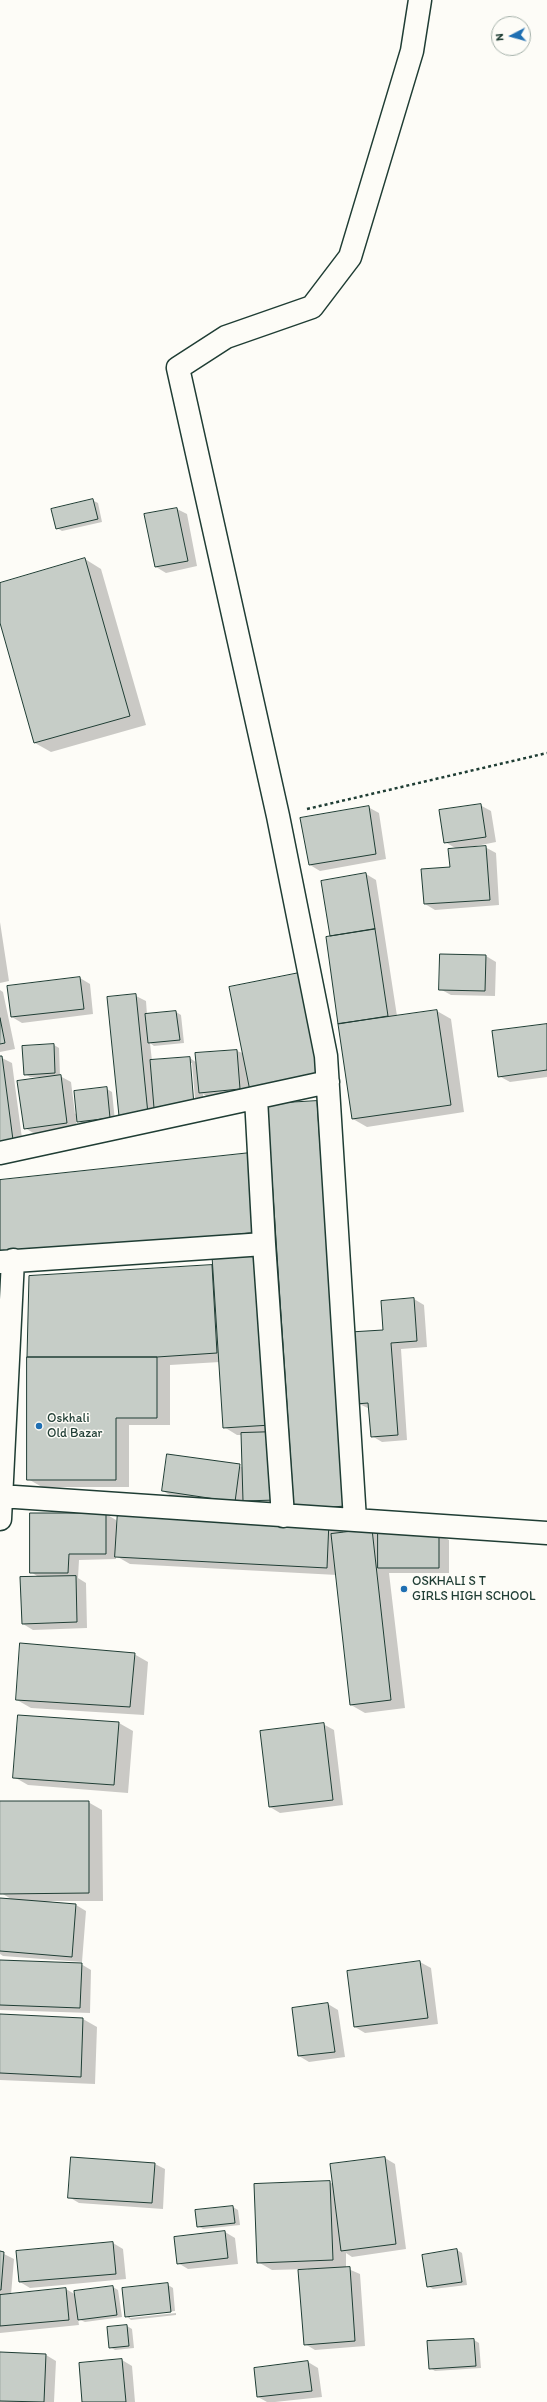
<!DOCTYPE html>
<html>
<head>
<meta charset="utf-8">
<style>
  body { margin:0 }
  #map { position:relative; width:547px; height:2402px; overflow:hidden; background:#fdfcf7; font-family:Itim,sans-serif }
  canvas { display:block }
  .north { position:absolute; left:491px; top:16px; width:40px; height:40px; box-sizing:border-box; background:#fdfcf7; border:1px solid #a4b0a9; border-radius:50%; rotate:264deg; font-size:11px; font-weight:700; line-height:16px; text-align:center; color:#1f3d34 }
  .north::after { content:''; display:block; margin:auto; width:14px; height:18px; background:#1f6fb2; clip-path:polygon(50% 0,100% 100%,50% 72%,0 100%) }
</style>
</head>
<body>
<div id="map">
<canvas width="547" height="2402"></canvas>
<div class="north">N</div>
</div>
<script>
const context = document.querySelector('canvas').getContext('2d');
context.lineJoin = 'round';
function fillPath(path, color) { context.fillStyle = color; context.fill(path, 'evenodd'); }
function strokePath(path, color, width, dash) { context.strokeStyle = color; context.lineWidth = width; context.lineCap = dash ? 'butt' : 'round'; context.setLineDash(dash || []); context.stroke(path); }
function write(font, color, halo, rows, align = 'center') {
  context.font = font + ' Itim,sans-serif'; context.lineWidth = 3; context.setLineDash([]); context.textBaseline = 'middle'; context.strokeStyle = halo; context.fillStyle = color; for (const [text, x, y, turn = 0] of rows) {
    context.save(); context.translate(x, y); context.rotate((+turn || 0) * Math.PI / 180); context.textAlign = isNaN(turn) ? turn : align; if (halo) context.strokeText(text, 0, 0); context.fillText(text, 0, 0); context.restore();
  }
}
fillPath(new Path2D(`
  M 92,500 L 98,503 L 102,522 L 62,531 L 57,528 Z
  M 177,509 L 187,514 L 197,566 L 166,573 L 156,567 Z
  M 85,559 L 101,569 L 146,725 L 51,752 L 35,743 L 0,619 L 0,584 Z
  M 480,805 L 491,811 L 496,842 L 461,849 L 485,847 L 496,853 L 499,905 L 435,910 L 425,904 L 451,868 L 457,849 L 445,842 Z
  M 368,807 L 379,813 L 386,859 L 320,871 L 310,865 Z
  M 366,874 L 376,880 L 397,1016 L 437,1011 L 451,1019 L 464,1112 L 367,1127 L 353,1119 L 327,938 L 331,937 L 322,882 Z
  M 0,922 L 9,981 L 0,983 Z
  M 486,956 L 496,962 L 495,996 L 451,995 L 440,989 Z
  M 80,978 L 90,984 L 93,1014 L 22,1023 L 12,1017 Z
  M 0,990 L 3,992 L 15,1049 L 0,1052 Z
  M 136,996 L 146,1001 L 147,1015 L 176,1012 L 181,1015 L 184,1043 L 154,1046 L 150,1043 L 152,1061 L 190,1058 L 197,1063 L 237,1051 L 333,1084 L 210,1098 L 203,1094 L 204,1111 L 130,1122 ZM 190,1063 L 192,1063 L 196,1110 L 194,1110 Z
  M 547,1025 L 547,1077 L 510,1082 L 499,1076 Z
  M 54,1045 L 59,1048 L 60,1076 L 71,1082 L 75,1114 L 107,1089 L 112,1092 L 115,1121 L 83,1124 L 76,1120 L 77,1128 L 35,1134 L 25,1128 L 48,1078 L 30,1077 L 25,1074 Z
  M 0,1057 L 12,1063 L 23,1146 L 0,1149 Z
  M 317,1102 L 333,1111 L 361,1515 L 312,1518 L 268,1105 Z
  M 250,1154 L 275,1241 L 0,1270 L 0,1181 Z
  M 261,1254 L 286,1506 L 254,1506 L 246,1501 L 245,1507 L 173,1497 L 163,1491 L 168,1455 L 243,1467 L 242,1435 L 237,1435 L 224,1427 L 220,1362 L 170,1365 L 170,1425 L 129,1425 L 129,1487 L 42,1487 L 28,1479 L 212,1266 Z
  M 414,1299 L 424,1305 L 427,1347 L 401,1349 L 407,1440 L 382,1442 L 372,1436 L 370,1409 L 357,1403 L 384,1331 Z
  M 119,1511 L 343,1530 L 343,1533 L 371,1530 L 379,1534 L 438,1534 L 449,1540 L 449,1573 L 389,1573 L 405,1708 L 365,1713 L 351,1705 L 337,1575 L 130,1564 L 116,1556 L 116,1559 L 79,1560 L 78,1578 L 86,1583 L 87,1628 L 33,1630 L 23,1624 L 40,1578 L 31,1572 L 106,1514 L 116,1520 L 118,1530 Z
  M 134,1654 L 148,1662 L 144,1715 L 31,1708 L 17,1700 Z
  M 19,1716 L 119,1723 L 133,1731 L 128,1793 L 28,1785 L 14,1777 Z
  M 323,1724 L 334,1730 L 343,1805 L 280,1813 L 270,1807 Z
  M 88,1802 L 102,1810 L 103,1901 L 45,1901 L 76,1905 L 86,1911 L 82,1962 L 3,1956 L 0,1954 L 0,1899 L 13,1900 L 1,1893 Z
  M 0,1961 L 81,1964 L 91,1970 L 90,2013 L 0,2010 Z
  M 420,1962 L 431,1968 L 438,2024 L 365,2033 L 355,2027 L 348,1971 Z
  M 328,2004 L 338,2010 L 345,2057 L 309,2062 L 299,2056 Z
  M 0,2015 L 83,2019 L 97,2027 L 95,2084 L 0,2080 Z
  M 385,2158 L 395,2164 L 406,2249 L 352,2257 L 346,2253 L 346,2268 L 360,2274 L 365,2346 L 315,2350 L 305,2344 L 308,2269 L 272,2270 L 258,2262 L 329,2182 L 333,2184 Z
  M 155,2164 L 165,2169 L 163,2209 L 79,2203 L 69,2197 Z
  M 233,2207 L 238,2210 L 240,2225 L 203,2229 L 198,2226 Z
  M 225,2232 L 235,2238 L 238,2264 L 188,2269 L 178,2263 Z
  M 113,2243 L 123,2249 L 126,2279 L 30,2288 L 20,2282 Z
  M 457,2250 L 462,2253 L 467,2285 L 433,2289 L 428,2286 Z
  M 0,2252 L 14,2259 L 11,2295 L 66,2289 L 76,2295 L 113,2287 L 118,2290 L 122,2317 L 85,2322 L 78,2319 L 79,2325 L 0,2333 Z
  M 168,2285 L 173,2288 L 175,2311 L 130,2316 L 130,2318 L 176,2313 L 176,2315 L 131,2320 L 126,2316 Z
  M 127,2326 L 132,2329 L 134,2348 L 115,2350 L 110,2347 Z
  M 474,2340 L 479,2343 L 481,2368 L 435,2371 L 430,2368 Z
  M 0,2353 L 46,2355 L 56,2361 L 54,2402 L 0,2402 Z
  M 122,2360 L 132,2366 L 135,2402 L 83,2402 Z
  M 308,2362 L 318,2368 L 322,2397 L 275,2402 L 267,2402 L 258,2397 Z`), '#0003');
const building = new Path2D(`
  M 93,499 L 98,519 L 56,529 L 51,509 Z
  M 177,508 L 188,561 L 155,567 L 144,514 Z
  M 85,558 L 130,716 L 34,743 L 0,623 L 0,583 Z
  M 481,804 L 486,837 L 444,843 L 439,810 Z
  M 369,806 L 376,854 L 309,865 L 300,818 Z
  M 486,846 L 490,900 L 424,904 L 421,869 L 450,867 L 448,849 Z
  M 366,873 L 375,929 L 330,936 L 321,881 Z
  M 375,929 L 388,1016 L 338,1024 L 326,937 Z
  M 440,954 L 486,955 L 485,991 L 439,990 Z
  M 299,973 L 319,1076 L 250,1091 L 229,987 Z
  M 80,977 L 84,1009 L 11,1017 L 7,986 Z
  M 136,994 L 148,1114 L 119,1116 L 107,997 Z
  M 437,1010 L 451,1105 L 352,1119 L 338,1024 Z
  M 176,1011 L 180,1040 L 148,1043 L 145,1014 Z
  M 0,1018 L 5,1043 L 0,1044 Z
  M 547,1024 L 547,1070 L 498,1077 L 492,1031 Z
  M 54,1044 L 55,1073 L 24,1075 L 22,1046 Z
  M 237,1050 L 240,1089 L 199,1093 L 195,1053 Z
  M 0,1056 L 2,1056 L 13,1140 L 0,1142 Z
  M 190,1057 L 194,1105 L 154,1108 L 150,1060 Z
  M 61,1075 L 67,1123 L 24,1129 L 17,1081 Z
  M 107,1087 L 110,1118 L 77,1122 L 74,1091 Z
  M 317,1101 L 345,1506 L 294,1510 L 267,1104 Z
  M 250,1153 L 259,1232 L 0,1259 L 0,1180 Z
  M 261,1253 L 271,1425 L 223,1428 L 212,1256 Z
  M 212,1265 L 217,1353 L 157,1357 L 27,1357 L 29,1276 Z
  M 414,1298 L 417,1341 L 391,1343 L 398,1435 L 371,1437 L 368,1403 L 356,1404 L 350,1332 L 383,1330 L 381,1301 Z
  M 27,1357 L 157,1357 L 157,1418 L 116,1418 L 116,1480 L 27,1480 Z
  M 274,1432 L 276,1500 L 243,1501 L 241,1433 Z
  M 167,1454 L 240,1464 L 235,1502 L 162,1491 Z
  M 118,1510 L 329,1521 L 327,1568 L 115,1557 Z
  M 30,1513 L 106,1513 L 106,1554 L 69,1554 L 68,1573 L 30,1573 Z
  M 372,1529 L 391,1700 L 350,1705 L 331,1534 Z
  M 378,1533 L 439,1533 L 439,1568 L 378,1568 Z
  M 76,1576 L 77,1622 L 22,1624 L 20,1577 Z
  M 20,1643 L 135,1653 L 130,1707 L 16,1700 Z
  M 18,1715 L 119,1722 L 114,1785 L 13,1778 Z
  M 324,1723 L 333,1800 L 269,1807 L 260,1731 Z
  M 0,1801 L 89,1801 L 89,1893 L 0,1894 Z
  M 0,1898 L 76,1904 L 72,1957 L 0,1951 Z
  M 0,1960 L 82,1963 L 80,2008 L 0,2005 Z
  M 420,1961 L 428,2018 L 354,2027 L 347,1971 Z
  M 328,2003 L 335,2052 L 298,2056 L 292,2008 Z
  M 0,2014 L 83,2018 L 81,2077 L 0,2073 Z
  M 71,2157 L 155,2163 L 152,2203 L 68,2198 Z
  M 385,2157 L 396,2244 L 341,2251 L 330,2164 Z
  M 330,2181 L 333,2260 L 257,2263 L 254,2184 Z
  M 233,2206 L 235,2223 L 197,2227 L 195,2210 Z
  M 225,2231 L 228,2258 L 177,2264 L 174,2237 Z
  M 113,2242 L 116,2274 L 19,2282 L 16,2251 Z
  M 457,2249 L 462,2282 L 427,2287 L 422,2255 Z
  M 0,2251 L 4,2252 L 1,2290 L 0,2290 Z
  M 350,2267 L 355,2341 L 304,2345 L 298,2270 Z
  M 168,2283 L 171,2312 L 125,2317 L 122,2288 Z
  M 113,2286 L 117,2315 L 78,2320 L 74,2291 Z
  M 66,2288 L 69,2320 L 0,2326 L 0,2295 Z
  M 127,2325 L 129,2346 L 109,2348 L 107,2327 Z
  M 474,2339 L 476,2366 L 429,2369 L 427,2341 Z
  M 0,2352 L 46,2354 L 44,2402 L 0,2401 Z
  M 122,2359 L 126,2402 L 82,2402 L 79,2363 Z
  M 308,2361 L 312,2391 L 257,2397 L 254,2368 Z`);
fillPath(building, '#c6cdc7');
strokePath(building, '#1f3d34', 1);
const minor = new Path2D(`
  M 256,1098 L 264,1244
  M 0,1153 L 328,1082
  M 0,1262 L 264,1244 L 283,1516
  M 0,1496 L 547,1533
  M 0,1519 L 13,1260
  M 355,1520 L 326,1056 L 278,816 L 178,368 L 226,337 L 312,307 L 350,257 L 412,51 L 420,0`);
strokePath(minor, '#1f3d34', 25);
strokePath(new Path2D(`
  M 307,809 L 547,753`), '#1f3d34', 2.5, [3, 3]);
strokePath(minor, '#fdfcf7', 22);
for (const [x, y, r, color] of [
  [39,1426,4,"#1f6fb2"],
  [404,1589,4,"#1f6fb2"]
]) { const dot = new Path2D(); dot.arc(x, y, r, 0, 2 * Math.PI); context.fillStyle = color; context.fill(dot); strokePath(dot, '#fdfcf7', 1.5); }
write('13px', '#1f3d34', '#fdfcf7', [
  ["Oskhali",47,1419],
  ["Old Bazar",47,1434],
  ["OSKHALI S T",412,1582],
  ["GIRLS HIGH SCHOOL",412,1597]
], 'left');
</script>
</body>
</html>
